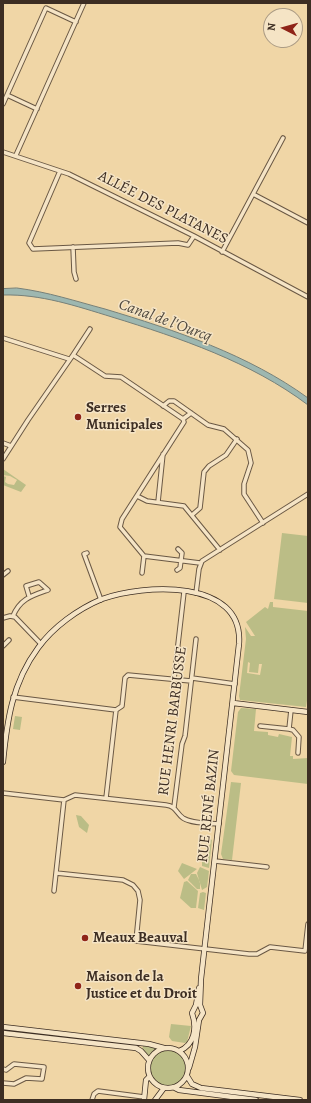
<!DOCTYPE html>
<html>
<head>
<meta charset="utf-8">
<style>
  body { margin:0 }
  #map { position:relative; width:311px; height:1103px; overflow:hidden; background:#f0d6a6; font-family:Alegreya,serif }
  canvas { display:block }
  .frame { position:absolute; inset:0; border:4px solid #3d2e23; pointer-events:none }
  .north { position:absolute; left:263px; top:8px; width:40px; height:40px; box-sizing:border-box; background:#f5e4c5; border:1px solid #ab9b84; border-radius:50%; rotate:276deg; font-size:11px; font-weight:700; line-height:16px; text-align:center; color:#3d2e23 }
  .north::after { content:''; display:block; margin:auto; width:14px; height:18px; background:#8f2418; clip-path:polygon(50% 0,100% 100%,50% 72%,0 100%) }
</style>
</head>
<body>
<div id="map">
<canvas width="311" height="1103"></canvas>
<div class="frame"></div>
<div class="north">N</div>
</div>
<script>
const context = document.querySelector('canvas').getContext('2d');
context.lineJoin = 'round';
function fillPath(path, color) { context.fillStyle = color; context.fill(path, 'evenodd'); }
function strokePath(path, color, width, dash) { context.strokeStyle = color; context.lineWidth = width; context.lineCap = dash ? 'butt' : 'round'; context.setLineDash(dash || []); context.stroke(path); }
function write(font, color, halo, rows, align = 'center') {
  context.font = font + ' Alegreya,serif'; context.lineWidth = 3; context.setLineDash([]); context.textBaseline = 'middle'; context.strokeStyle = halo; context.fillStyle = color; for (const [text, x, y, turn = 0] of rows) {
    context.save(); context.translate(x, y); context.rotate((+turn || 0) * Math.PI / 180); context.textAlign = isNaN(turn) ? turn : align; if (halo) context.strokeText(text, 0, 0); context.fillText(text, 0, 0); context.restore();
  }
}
fillPath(new Path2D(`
  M 3,469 L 26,485 L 21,492 L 3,485 L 3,476 L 6,477 L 5,482 L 8,484 L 14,485 L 17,480 L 10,476 L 3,475 Z
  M 282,533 L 308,536 L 308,603 L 274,599 Z
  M 270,602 L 273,602 L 273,607 L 308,611 L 308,694 L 306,707 L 240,700 L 239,696 L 246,639 L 245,627 L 251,636 L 255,636 L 246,622 L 265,607 L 268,609 ZM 248,662 L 250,663 L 249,672 L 258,673 L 259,664 L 262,664 L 260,675 L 247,673 Z
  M 241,708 L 256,709 L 254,731 L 268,732 L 268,735 L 278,737 L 279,734 L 292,737 L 290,756 L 293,756 L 293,759 L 308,758 L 308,784 L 234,775 L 231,771 L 238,712 Z
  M 15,716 L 22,717 L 20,730 L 13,729 Z
  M 231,782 L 241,783 L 232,860 L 223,859 L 221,854 Z
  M 76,815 L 81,816 L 89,825 L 87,833 L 79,827 Z
  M 210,839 L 212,840 L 209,868 L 202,866 L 202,859 L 198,856 L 206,855 L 206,848 L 209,849 Z
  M 182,863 L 197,869 L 184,879 L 178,871 Z
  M 200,867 L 209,871 L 207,887 L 202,890 L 197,873 Z
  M 191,874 L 196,874 L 200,882 L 200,889 L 197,889 L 188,880 Z
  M 187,881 L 198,891 L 196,908 L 191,908 L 180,898 L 184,882 Z
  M 203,892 L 206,893 L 204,910 L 198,908 L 200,893 Z
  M 171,1024 L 191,1026 L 187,1042 L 185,1043 L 172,1041 L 169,1037 Z
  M 143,1046 L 155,1047 L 156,1049 L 149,1056 L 142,1050 Z
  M150 1068a18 18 0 1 1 36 0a18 18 0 1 1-36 0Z`), '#bbbd86');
const water = new Path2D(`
  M 17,288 C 48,292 75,301 105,309 C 175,330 249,355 308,398 L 308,405 C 251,362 180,338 112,317 C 76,306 41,294 3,295 L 3,289 Z`);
fillPath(water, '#9db7b0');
strokePath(water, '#778078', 1);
const street = new Path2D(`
  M 7,95 L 37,109
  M 3,104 L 46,8 L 76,22
  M 3,152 L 69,174 L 194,236 L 308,297
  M 16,155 L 84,3
  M 60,171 L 29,243 L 33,249 L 178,243 L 188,245 L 194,236
  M 253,194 L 308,223
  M 73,247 L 74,272 L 76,279
  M 222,252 L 283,138
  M 3,338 L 69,359
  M 73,355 L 90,329
  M 163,406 L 169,401 L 174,401 L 208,425 L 224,429 L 248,450 L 251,463 L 244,484 L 244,494 L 263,523
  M 191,413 L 183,419 L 184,422 L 122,519 L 120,527 L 144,556 L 200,563
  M 3,443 L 11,446
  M 3,459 L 28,420 L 73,355 L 105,376 L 121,377 L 183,419
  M 137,496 L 147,501 L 184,506 L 220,550
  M 158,502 L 163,454
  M 192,515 L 200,508 L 204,472 L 209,466 L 226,455 L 237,439
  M 87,553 L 84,554 L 101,600
  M 177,570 L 180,568 L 182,553 L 178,549
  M 142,573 L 144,556
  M 3,575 L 8,571
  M 196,593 L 199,569 L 202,561 L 308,494
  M 13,616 C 20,599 31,596 48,590 L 39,582 L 26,586 L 29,596
  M 3,618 L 10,616 L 15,617 L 41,644
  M 3,646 L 9,640
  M 192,678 L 235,684
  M 174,679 L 184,592
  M 13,697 L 116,710 L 122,706 L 125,678 L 128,675 L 191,681
  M 291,710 L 289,729 L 293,730 L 299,737 L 298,753
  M 260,726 L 289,729
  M 3,793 L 64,800 L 75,795 L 166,805 C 176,806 176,813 183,818 C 192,824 209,823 219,824
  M 106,798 L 116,710
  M 174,807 L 182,744 L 185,736 L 196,639
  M 215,861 L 267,867
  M 56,873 L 123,880 L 133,885 L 138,891 L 140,900 L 136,941 L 249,954 L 257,954 L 270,947 L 305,951 L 308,924
  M 54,891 L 64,800
  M 3,1069 L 6,1070 L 14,1064 L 44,1067 L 42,1079 L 26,1078 L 14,1084 L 3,1083
  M 92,1100 L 94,1094 L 98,1091 L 144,1097`);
const secondary = new Path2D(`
  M 233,703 L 308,712
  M 3,762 C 7,721 12,683 38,648 C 53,627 78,609 102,599 C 143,584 244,578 239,644 L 201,979 L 200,1005 L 203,1013 L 199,1020 L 195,1047 L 189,1068
  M 3,1027 L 149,1044 L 164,1048
  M 3,1033 L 136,1048 L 141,1051 L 149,1060
  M148 1068a20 20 0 1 1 40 0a20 20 0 1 1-40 0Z
  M 179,1051 C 195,1045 197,1027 192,1013 L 196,1005 L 199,988
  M 187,1076 L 192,1084 L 201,1088 L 300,1100
  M 175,1088 L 179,1090 L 256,1100
  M 144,1100 L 146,1080 L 149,1077
  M 155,1100 L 164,1088`);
strokePath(street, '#6a5844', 5.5);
strokePath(secondary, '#3d2e23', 6);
strokePath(street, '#f5e4c5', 3.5);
strokePath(secondary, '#f5e4c5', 4.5);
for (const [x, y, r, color] of [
  [78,417,4,"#8f2418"],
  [85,938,4,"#8f2418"],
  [78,986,4,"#8f2418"]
]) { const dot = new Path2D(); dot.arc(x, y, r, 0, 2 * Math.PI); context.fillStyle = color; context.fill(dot); strokePath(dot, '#f5e4c5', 1.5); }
write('15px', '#3d2e23', '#f5e4c5', [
  ["ALLÉE DES PLATANES",163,208,27],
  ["RUE HENRI BARBUSSE",173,721,-83],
  ["RUE RENÉ BAZIN",209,806,-84]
]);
write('bold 15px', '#3d2e23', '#f5e4c5', [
  ["Serres",86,408],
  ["Municipales",86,425],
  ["Meaux Beauval",93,938],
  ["Maison de la",86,977],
  ["Justice et du Droit",86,994]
], 'left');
write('italic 16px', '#50493f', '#f5e4c5', [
  ["Canal de l'Ourcq",165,321,20]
]);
</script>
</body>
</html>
